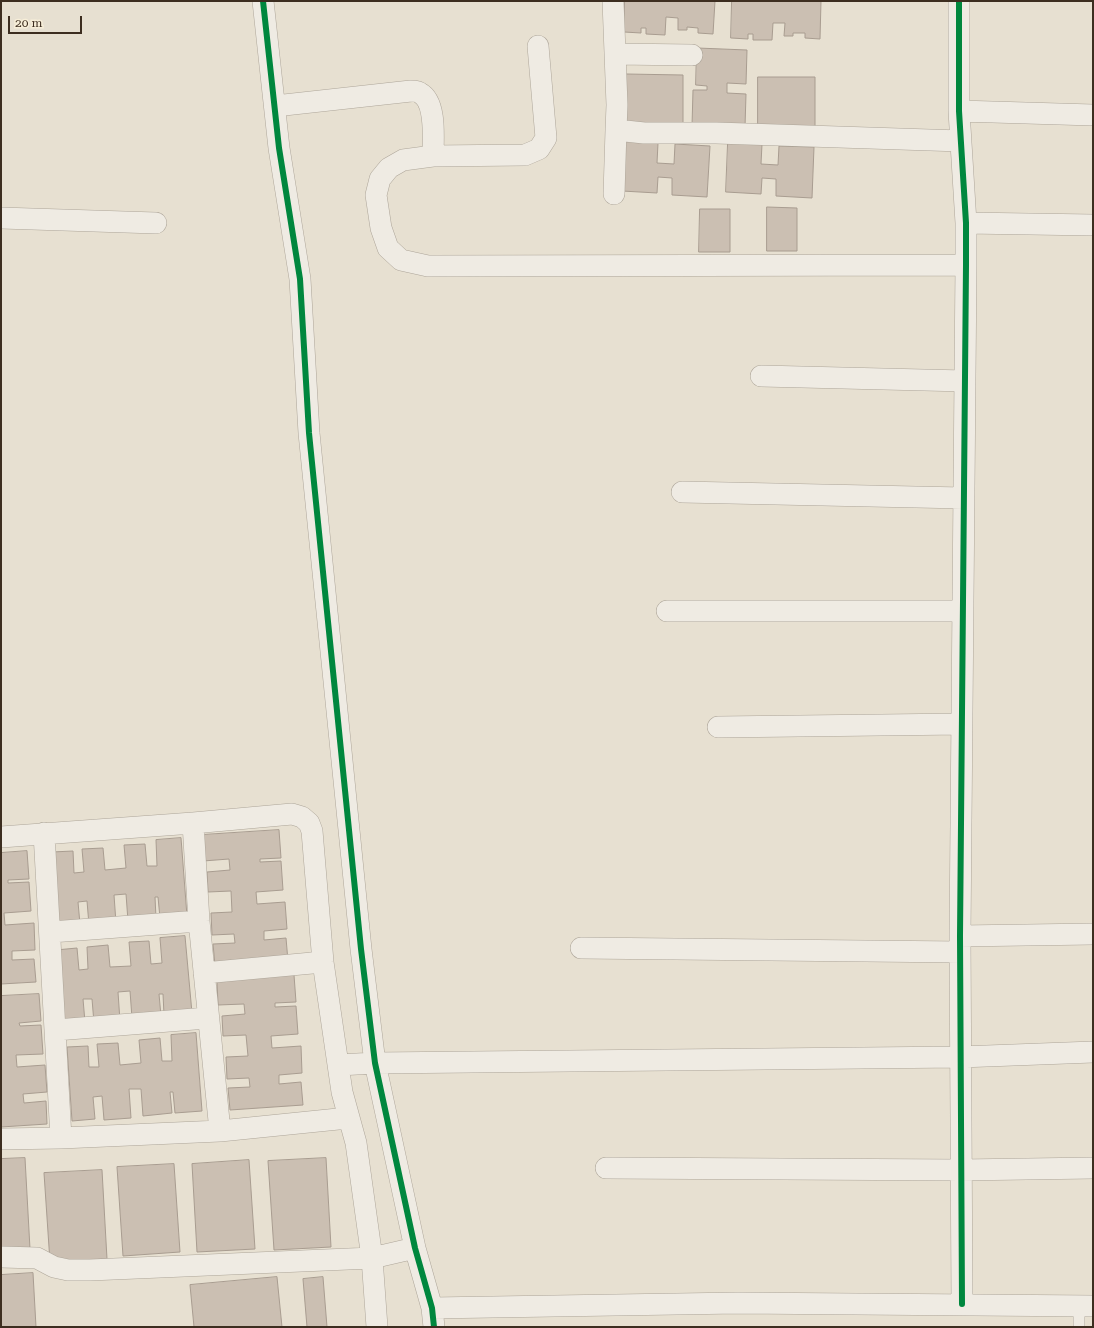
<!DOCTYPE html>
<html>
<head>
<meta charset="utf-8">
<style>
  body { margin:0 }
  #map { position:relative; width:1094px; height:1328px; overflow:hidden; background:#e7e0d1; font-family:"Roboto Serif",serif }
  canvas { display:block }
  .frame { position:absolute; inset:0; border:2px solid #3d2e20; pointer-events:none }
  .scale { position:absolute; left:8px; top:16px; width:74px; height:18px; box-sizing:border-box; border:2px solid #3d2e20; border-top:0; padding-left:5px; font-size:12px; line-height:14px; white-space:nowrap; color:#3d2e20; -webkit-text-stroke:3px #f7eed8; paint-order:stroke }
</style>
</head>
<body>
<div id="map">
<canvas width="1094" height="1328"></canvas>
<div class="frame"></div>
<div class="scale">20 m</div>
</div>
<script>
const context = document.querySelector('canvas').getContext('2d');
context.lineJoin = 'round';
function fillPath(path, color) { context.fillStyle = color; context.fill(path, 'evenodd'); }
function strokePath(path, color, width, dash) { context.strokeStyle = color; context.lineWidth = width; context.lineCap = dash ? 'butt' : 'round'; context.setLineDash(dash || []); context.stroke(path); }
const building = new Path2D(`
  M 625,1 L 715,1 L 713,34 L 698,33 L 698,28 L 687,27 L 687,30 L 678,30 L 678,18 L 666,17 L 665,35 L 646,34 L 646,28 L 641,28 L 641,33 L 624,32 Z
  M 732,1 L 821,1 L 820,39 L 805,38 L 805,33 L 793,33 L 793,36 L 784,36 L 785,23 L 773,23 L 772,40 L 753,40 L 753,34 L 748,34 L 748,39 L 731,38 Z
  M 697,48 L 747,50 L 746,84 L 727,83 L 727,93 L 746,94 L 745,127 L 692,126 L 693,90 L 707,90 L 707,86 L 696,85 Z
  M 626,74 L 683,75 L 683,127 L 626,126 Z
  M 758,77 L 815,77 L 815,129 L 758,129 Z
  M 625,141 L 658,143 L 657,163 L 674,164 L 675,144 L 710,146 L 707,197 L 672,195 L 672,178 L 658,177 L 657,193 L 622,191 Z
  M 728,143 L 762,144 L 761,164 L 778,165 L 779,146 L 814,147 L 812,198 L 776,196 L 776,179 L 762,178 L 761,194 L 726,192 Z
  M 767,207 L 797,208 L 797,251 L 767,251 Z
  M 700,209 L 730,209 L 730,252 L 699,252 Z
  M 279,830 L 281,858 L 260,859 L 260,862 L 281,861 L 283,890 L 256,892 L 257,904 L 285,902 L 287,929 L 264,931 L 264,940 L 286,938 L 288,961 L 215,965 L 213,944 L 235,943 L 234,934 L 212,935 L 211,913 L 232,912 L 231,891 L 208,892 L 207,872 L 230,870 L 229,859 L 203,861 L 202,835 Z
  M 181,838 L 187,916 L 160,918 L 158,897 L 155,897 L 156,918 L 128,921 L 126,894 L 114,895 L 116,923 L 89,925 L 87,901 L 78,902 L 80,924 L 57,926 L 52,852 L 73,851 L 74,873 L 84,872 L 82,849 L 103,848 L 105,870 L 126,868 L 124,845 L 145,844 L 147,866 L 157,866 L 156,840 Z
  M 27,851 L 29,879 L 8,880 L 8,883 L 29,882 L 31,911 L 4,913 L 5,925 L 34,923 L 35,950 L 12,951 L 12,960 L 34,959 L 36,982 L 1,984 L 1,853 Z
  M 185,936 L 192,1013 L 164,1015 L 163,994 L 159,994 L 161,1016 L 132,1018 L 130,991 L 118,992 L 120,1021 L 94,1023 L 92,999 L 83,999 L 85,1022 L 62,1023 L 56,950 L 77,948 L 79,970 L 88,969 L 87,947 L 108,945 L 110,967 L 131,966 L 129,942 L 149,941 L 151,964 L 162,963 L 160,938 Z
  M 294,975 L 296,1002 L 275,1003 L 275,1007 L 296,1006 L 298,1034 L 271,1036 L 272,1048 L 301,1046 L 302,1073 L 279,1075 L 279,1084 L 301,1082 L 303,1105 L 230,1110 L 228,1088 L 250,1087 L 249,1078 L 227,1079 L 226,1057 L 248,1056 L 246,1035 L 223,1036 L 222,1016 L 245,1014 L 244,1004 L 218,1005 L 217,980 Z
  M 39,994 L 41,1021 L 19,1023 L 20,1026 L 41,1025 L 43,1054 L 16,1055 L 17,1067 L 45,1065 L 47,1092 L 23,1094 L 24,1103 L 46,1101 L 47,1124 L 1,1127 L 1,996 Z
  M 196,1033 L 202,1111 L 175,1113 L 173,1092 L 170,1092 L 172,1113 L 143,1116 L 141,1089 L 129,1089 L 131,1118 L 104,1120 L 102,1096 L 93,1097 L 95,1119 L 72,1121 L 67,1047 L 88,1046 L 89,1067 L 99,1067 L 97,1044 L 118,1043 L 120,1065 L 141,1063 L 139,1040 L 160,1038 L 162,1061 L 172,1061 L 171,1035 Z
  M 25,1158 L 30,1249 L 1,1250 L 1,1159 Z
  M 326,1158 L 331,1247 L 274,1250 L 268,1161 Z
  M 249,1160 L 255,1249 L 197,1252 L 192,1164 Z
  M 174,1164 L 180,1252 L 123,1256 L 117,1167 Z
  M 102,1170 L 107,1259 L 50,1262 L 44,1173 Z
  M 33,1273 L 36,1327 L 1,1327 L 1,1275 Z
  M 277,1277 L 282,1327 L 194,1327 L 190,1285 Z
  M 323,1277 L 327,1327 L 307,1327 L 303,1279 Z`);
fillPath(building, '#cbbfb2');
strokePath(building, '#a89c90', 1);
const lane = new Path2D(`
  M 1079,1327 L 1079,1306`);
const street = new Path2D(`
  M 263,1 L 279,148 L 300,279 L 309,433 L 361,949 L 375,1063 L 415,1248 L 432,1308 L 434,1327
  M 613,1 L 617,105 L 616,130 L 644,133 L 716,133 L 961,141
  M 959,1 L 959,111 L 966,223 L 966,265 L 960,936 L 962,1304
  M 538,46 L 546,138 L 539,149 L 525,155 L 433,156 L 403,160 L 389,168 L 380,179 L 376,195 L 381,228 L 388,248 L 401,260 L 428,266 L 966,265
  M 615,54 L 692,55
  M 275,106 L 411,91 C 414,91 418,91 420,93 C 437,102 433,140 433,156
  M 959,111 L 1093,115
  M 614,194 L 616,130
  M 1,218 L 156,223
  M 966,223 L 1093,225
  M 761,376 L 965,381
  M 682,492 L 963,498
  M 667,611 L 963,611
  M 718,727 L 962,724
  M 193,823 L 199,921 L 220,1131
  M 44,833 L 61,1138
  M 1,837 L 193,823 L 292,814 L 302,817 L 309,823 L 312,831 L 323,962 L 342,1092 L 356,1143 L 372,1258 L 377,1327
  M 51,932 L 199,921
  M 960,936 L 1093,934
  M 581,948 L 960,952
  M 204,973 L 323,962
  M 56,1030 L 207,1018
  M 339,1065 L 375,1063 L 960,1057 L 1093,1052
  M 1,1139 L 61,1138 L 220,1131 L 348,1118
  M 606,1168 L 961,1170 L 1093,1168
  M 1,1257 L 37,1258 L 54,1267 L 68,1270 L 90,1270 L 372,1258 L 415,1248
  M 432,1308 L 738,1303 L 1093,1306`);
strokePath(lane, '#ada599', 12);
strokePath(street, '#ada599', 22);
strokePath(lane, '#efebe3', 11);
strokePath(street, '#efebe3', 21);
strokePath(new Path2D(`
  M 263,1 L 279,148 L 300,279 L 309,433 L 361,949 L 375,1063 L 415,1248 L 432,1308 L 434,1327
  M 959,1 L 959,111 L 966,223 L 966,265 L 960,936 L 962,1304`), '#00873e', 6);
</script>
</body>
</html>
